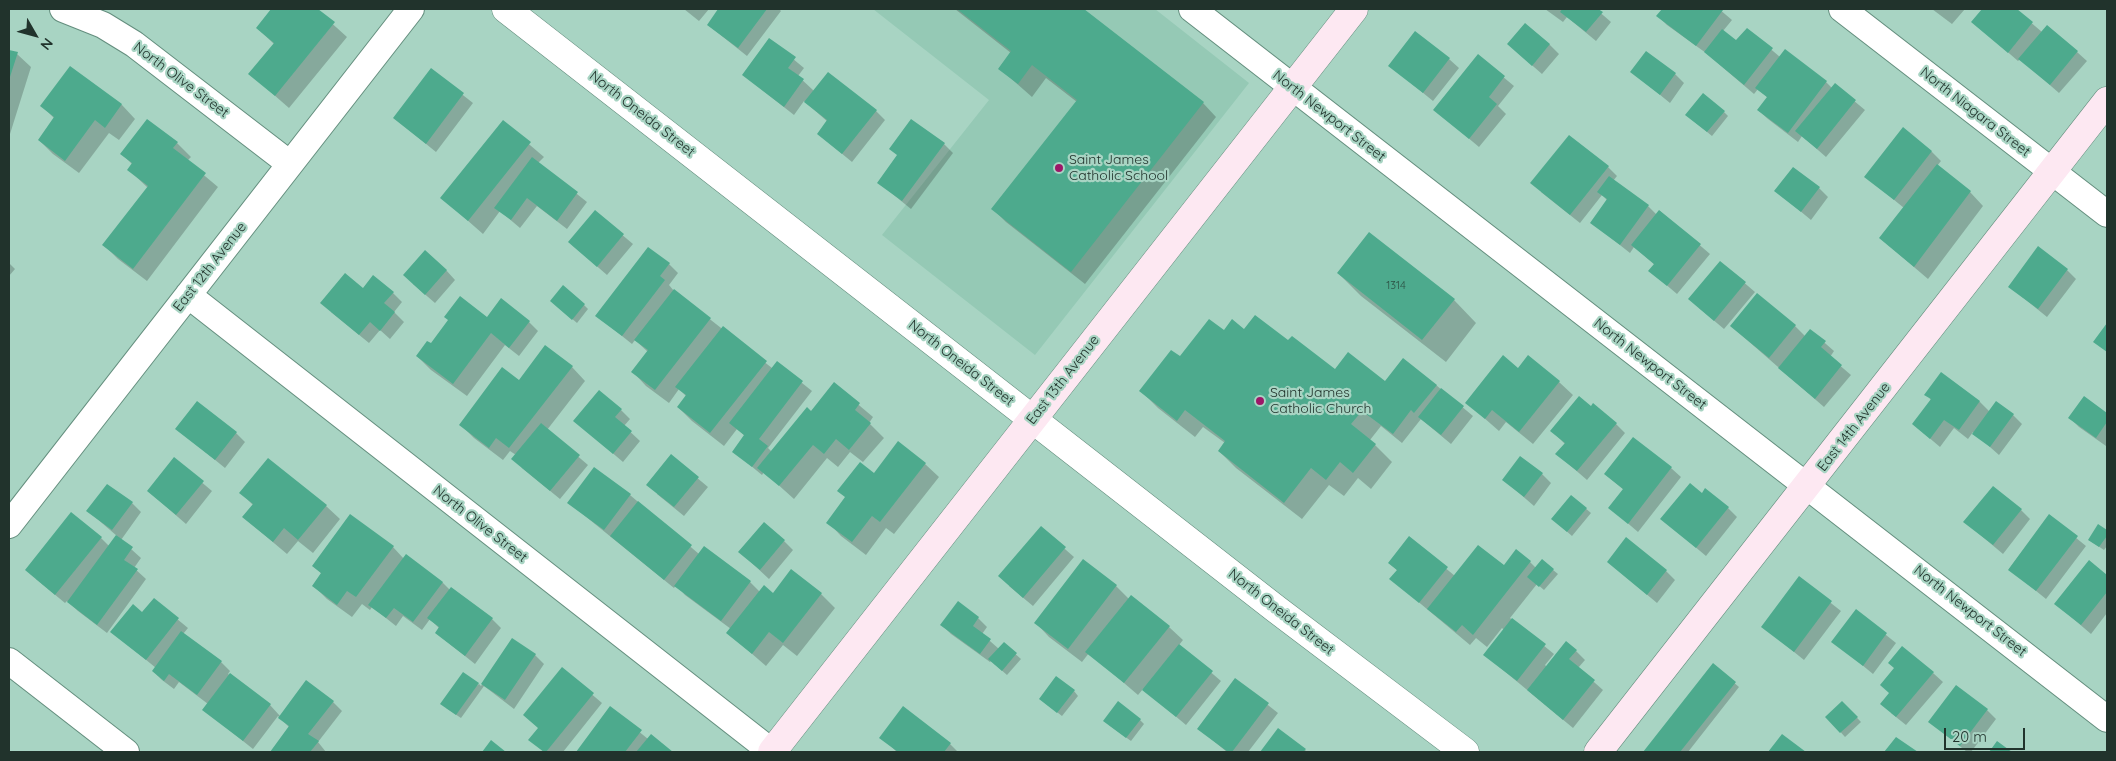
<!DOCTYPE html>
<html>
<head>
<meta charset="utf-8">
<style>
  body { margin:0 }
  #map { position:relative; width:2116px; height:761px; overflow:hidden; background:#a8d4c3; font-family:Quicksand,sans-serif }
  canvas { display:block }
  .frame { position:absolute; inset:0; border:10px solid #21332c; pointer-events:none }
  .north { position:absolute; left:10px; top:10px; width:50px; height:50px; -webkit-text-stroke:4px #a8d4c3; paint-order:stroke; rotate:128deg; font-size:14px; font-weight:700; line-height:20px; text-align:center; color:#21332c }
  .north::after { content:''; display:block; margin:auto; width:18px; height:22px; background:#21332c; clip-path:polygon(50% 0,100% 100%,50% 72%,0 100%) }
  .scale { position:absolute; left:1944px; top:728px; width:81px; height:22px; box-sizing:border-box; border:2px solid #21332c; border-top:0; padding-left:6px; font-size:15px; line-height:18px; white-space:nowrap; color:#21332c; -webkit-text-stroke:4px #a8d4c3; paint-order:stroke }
</style>
</head>
<body>
<div id="map">
<canvas width="2116" height="761"></canvas>
<div class="frame"></div>
<div class="north">N</div>
<div class="scale">20 m</div>
</div>
<script>
const context = document.querySelector('canvas').getContext('2d');
context.lineJoin = 'round';
function fillPath(path, color) { context.fillStyle = color; context.fill(path, 'evenodd'); }
function strokePath(path, color, width, dash) { context.strokeStyle = color; context.lineWidth = width; context.lineCap = dash ? 'butt' : 'round'; context.setLineDash(dash || []); context.stroke(path); }
function write(font, color, halo, rows, align = 'center') {
  context.font = font + ' Quicksand,sans-serif'; context.lineWidth = 4.5; context.setLineDash([]); context.textBaseline = 'middle'; context.strokeStyle = halo; context.fillStyle = color; for (const [text, x, y, turn = 0] of rows) {
    context.save(); context.translate(x, y); context.rotate((+turn || 0) * Math.PI / 180); context.textAlign = isNaN(turn) ? turn : align; if (halo) context.strokeText(text, 0, 0); context.fillText(text, 0, 0); context.restore();
  }
}
fillPath(new Path2D(`
  M 873,9 L 1155,9 L 1249,83 L 1035,355 L 882,235 L 989,100 Z`), '#95c9b5');
fillPath(new Path2D(`
  M 273,9 L 316,9 L 347,37 L 289,108 L 250,74 L 274,44 L 257,28 Z
  M 684,9 L 709,9 L 699,21 Z
  M 720,9 L 779,9 L 781,11 L 747,56 L 708,25 Z
  M 955,9 L 1082,9 L 1203,103 L 1216,117 L 1085,284 L 1006,222 L 993,209 L 1077,102 L 1046,78 L 1032,97 L 999,68 L 1011,53 Z
  M 1545,9 L 1596,9 L 1611,22 L 1596,41 L 1567,17 L 1563,22 Z
  M 1662,9 L 1719,9 L 1732,20 L 1723,31 L 1737,42 L 1747,29 L 1780,57 L 1826,82 L 1832,88 L 1835,85 L 1865,110 L 1826,157 L 1802,136 L 1798,142 L 1768,119 L 1758,110 L 1768,98 L 1758,89 L 1754,94 L 1706,53 L 1667,25 L 1658,16 Z
  M 1932,9 L 1965,9 L 1952,24 Z
  M 1984,9 L 2015,9 L 2042,32 L 2077,52 L 2087,61 L 2059,93 L 2020,59 L 2018,61 L 1973,22 Z
  M 769,39 L 804,68 L 798,76 L 814,91 L 876,111 L 885,120 L 852,162 L 818,134 L 828,122 L 804,101 L 794,115 L 743,75 Z
  M 1549,44 L 1559,54 L 1542,74 L 1518,53 Z
  M 9,51 L 17,54 L 31,67 L 10,134 Z
  M 1478,56 L 1514,86 L 1498,106 L 1506,114 L 1479,147 L 1435,110 Z
  M 1449,59 L 1459,68 L 1433,101 L 1390,66 Z
  M 71,68 L 122,105 L 135,119 L 119,140 L 109,133 L 79,173 L 53,154 L 39,140 L 55,119 L 42,106 Z
  M 431,70 L 473,103 L 436,152 L 394,118 Z
  M 1632,72 L 1675,74 L 1684,83 L 1670,103 Z
  M 1724,112 L 1728,116 L 1712,136 L 1691,119 Z
  M 503,122 L 544,157 L 538,163 L 587,202 L 567,229 L 537,206 L 520,228 L 500,211 L 483,234 L 442,198 Z
  M 1903,129 L 1932,152 L 1941,161 L 1937,166 L 1970,192 L 1983,206 L 1928,279 L 1880,238 L 1904,208 L 1866,177 Z
  M 177,143 L 191,157 L 187,161 L 218,187 L 147,281 L 118,259 L 104,245 L 148,188 L 129,170 L 133,165 L 122,154 Z
  M 944,144 L 953,153 L 911,209 L 879,183 Z
  M 1608,167 L 1617,176 L 1613,181 L 1648,206 L 1657,215 L 1660,211 L 1710,254 L 1677,294 L 1650,271 L 1655,265 L 1634,247 L 1630,253 L 1592,223 L 1608,201 L 1602,195 L 1580,223 L 1541,192 Z
  M 1819,188 L 1828,197 L 1811,220 L 1776,191 Z
  M 595,212 L 633,244 L 607,275 L 569,242 Z
  M 1720,262 L 1755,292 L 1724,329 L 1699,308 Z
  M 9,263 L 15,269 L 9,276 Z
  M 669,264 L 678,273 L 669,285 L 674,291 L 772,368 L 777,363 L 812,391 L 768,448 L 772,452 L 811,413 L 834,384 L 873,417 L 869,423 L 884,438 L 863,462 L 850,452 L 838,467 L 827,458 L 794,499 L 764,472 L 762,475 L 733,451 L 745,436 L 737,429 L 724,446 L 692,421 L 678,407 L 687,397 L 679,389 L 669,403 L 646,386 L 633,372 L 648,352 L 635,340 L 632,344 L 597,316 Z
  M 446,270 L 455,280 L 435,303 L 413,284 Z
  M 2067,270 L 2076,279 L 2047,317 L 2010,287 Z
  M 1338,273 L 1454,300 L 1476,323 L 1446,362 L 1361,296 Z
  M 363,290 L 393,293 L 402,302 L 394,312 L 404,322 L 390,339 L 380,330 L 369,343 L 331,312 Z
  M 556,305 L 584,305 L 588,309 L 577,323 Z
  M 492,322 L 529,322 L 538,331 L 519,356 L 505,345 L 467,396 L 431,370 L 417,356 Z
  M 1731,326 L 1795,326 L 1805,336 L 1810,330 L 1834,351 L 1830,357 L 1851,375 L 1824,407 Z
  M 1244,330 L 1288,342 L 1335,370 L 1385,383 L 1436,385 L 1473,416 L 1451,444 L 1421,419 L 1402,443 L 1381,426 L 1370,440 L 1392,462 L 1371,489 L 1358,478 L 1344,496 L 1329,485 L 1302,519 L 1236,468 L 1219,451 L 1225,443 L 1203,427 L 1195,437 L 1158,408 L 1141,391 L 1180,358 L 1224,332 Z
  M 572,367 L 585,381 L 547,430 L 588,465 L 560,499 L 522,468 L 516,455 L 510,451 L 503,460 L 474,438 L 460,424 L 519,382 Z
  M 1518,369 L 1559,382 L 1573,395 L 1533,444 L 1506,422 L 1499,431 L 1467,403 Z
  M 1941,373 L 1980,402 L 1990,412 L 2013,415 L 2022,424 L 1999,455 L 1973,432 L 1968,439 L 1954,428 L 1940,447 L 1913,424 L 1931,400 L 1926,394 Z
  M 2084,398 L 2107,414 L 2106,446 L 2079,427 L 2070,418 Z
  M 1591,408 L 1616,424 L 1625,433 L 1587,480 L 1557,454 L 1565,444 L 1552,431 Z
  M 621,410 L 630,419 L 624,426 L 640,441 L 623,462 L 575,421 Z
  M 177,429 L 236,433 L 245,442 L 225,468 Z
  M 671,456 L 708,487 L 684,516 L 657,494 Z
  M 174,459 L 212,491 L 186,524 L 148,491 Z
  M 925,464 L 939,477 L 894,534 L 886,528 L 866,555 L 841,536 L 828,522 L 874,474 Z
  M 1671,468 L 1681,477 L 1638,532 L 1610,508 L 1624,490 L 1605,474 Z
  M 1542,474 L 1551,483 L 1534,506 L 1504,480 Z
  M 241,493 L 326,506 L 340,519 L 313,553 L 298,541 L 287,554 L 243,517 L 253,505 Z
  M 1702,494 L 1728,508 L 1737,517 L 1706,556 L 1662,519 Z
  M 630,495 L 699,554 L 750,582 L 760,592 L 773,594 L 792,571 L 821,594 L 835,608 L 797,656 L 783,645 L 766,666 L 728,633 L 731,629 L 685,595 L 676,585 L 674,588 L 569,503 Z
  M 1571,496 L 1591,513 L 1572,536 L 1557,523 Z
  M 132,503 L 141,512 L 121,540 L 141,558 L 134,568 L 146,579 L 107,633 L 78,611 L 67,601 L 65,603 L 36,579 L 101,538 L 109,546 L 117,536 L 88,511 Z
  M 2021,510 L 2030,519 L 2003,554 L 1965,522 Z
  M 2049,516 L 2086,546 L 2046,599 L 2009,569 Z
  M 2098,526 L 2107,532 L 2107,546 L 2104,550 L 2089,540 Z
  M 1041,528 L 1074,557 L 1033,606 L 1009,586 Z
  M 1409,538 L 1455,576 L 1530,562 L 1536,568 L 1542,561 L 1558,574 L 1544,590 L 1537,584 L 1510,618 L 1554,654 L 1545,665 L 1547,667 L 1576,651 L 1585,660 L 1578,668 L 1603,690 L 1573,728 L 1485,655 L 1504,630 L 1502,628 L 1487,647 L 1476,638 L 1470,645 L 1391,579 L 1398,571 L 1389,563 Z
  M 784,541 L 793,550 L 769,579 L 740,552 Z
  M 393,547 L 404,559 L 442,582 L 450,590 L 492,619 L 501,628 L 475,664 L 436,633 L 439,628 L 430,619 L 422,630 L 403,616 L 396,626 L 372,607 L 370,610 L 362,604 L 352,617 L 327,599 L 314,586 L 322,574 L 313,566 Z
  M 1083,561 L 1116,586 L 1129,599 L 1169,627 L 1183,640 L 1179,645 L 1221,681 L 1186,725 L 1143,689 L 1138,695 L 1089,653 L 1082,662 L 1049,637 L 1036,623 Z
  M 1608,562 L 1666,571 L 1675,580 L 1657,603 Z
  M 2089,562 L 2107,576 L 2107,613 L 2091,634 L 2056,604 Z
  M 1799,578 L 1841,611 L 1804,660 L 1763,627 Z
  M 154,600 L 188,628 L 183,634 L 221,662 L 230,671 L 228,674 L 270,705 L 280,716 L 333,702 L 342,711 L 318,742 L 326,752 L 271,752 L 290,728 L 278,716 L 253,749 L 204,710 L 208,704 L 179,682 L 174,689 L 162,680 L 153,671 L 156,668 L 112,632 L 142,614 Z
  M 1856,611 L 1896,643 L 1873,674 L 1833,641 Z
  M 978,618 L 987,627 L 982,634 L 999,649 L 1004,644 L 1021,659 L 1007,675 L 991,661 L 990,662 L 951,634 L 942,625 Z
  M 512,640 L 535,655 L 544,664 L 514,709 L 484,686 L 461,718 L 446,708 L 479,684 L 481,686 Z
  M 1713,665 L 1739,687 L 1688,752 L 1644,752 Z
  M 562,669 L 602,703 L 563,752 L 544,752 L 530,740 L 539,729 Z
  M 1933,673 L 1943,682 L 1906,725 L 1891,713 Z
  M 1235,679 L 1278,713 L 1248,752 L 1227,752 L 1199,729 Z
  M 1074,691 L 1078,696 L 1062,716 L 1045,703 Z
  M 1842,702 L 1861,722 L 1845,737 L 1827,717 Z
  M 610,708 L 648,739 L 651,736 L 671,752 L 577,752 Z
  M 1987,710 L 1996,719 L 1971,752 L 1967,752 L 1930,722 Z
  M 1140,720 L 1144,724 L 1131,741 L 1109,725 Z
  M 1278,730 L 1305,750 L 1307,752 L 1261,752 Z
  M 881,737 L 950,744 L 958,752 L 897,752 Z`), '#0003');
fillPath(new Path2D(`
  M 271,9 L 318,9 L 335,22 L 275,96 L 248,74 L 274,43 L 256,28 Z
  M 718,9 L 767,9 L 738,48 L 707,25 Z
  M 957,9 L 1084,9 L 1204,102 L 1071,272 L 991,209 L 1077,100 L 1032,65 L 1018,84 L 998,69 L 1011,51 Z
  M 1562,9 L 1598,9 L 1603,12 L 1586,32 L 1560,12 Z
  M 1662,9 L 1721,9 L 1723,10 L 1696,46 L 1656,16 Z
  M 1982,9 L 2017,9 L 2033,22 L 2008,53 L 1971,22 Z
  M 1525,23 L 1550,44 L 1532,66 L 1507,44 Z
  M 2047,25 L 2078,51 L 2050,85 L 2018,59 Z
  M 1747,28 L 1773,48 L 1744,85 L 1704,52 L 1722,29 L 1736,40 Z
  M 1415,31 L 1450,58 L 1423,93 L 1388,66 Z
  M 769,38 L 796,57 L 788,68 L 804,79 L 784,107 L 742,75 Z
  M 1785,49 L 1827,81 L 1788,133 L 1757,110 L 1767,97 L 1755,88 Z
  M 9,50 L 18,52 L 9,80 Z
  M 1646,51 L 1676,73 L 1660,95 L 1630,72 Z
  M 1478,54 L 1505,76 L 1489,97 L 1497,104 L 1469,139 L 1433,110 Z
  M 70,66 L 122,104 L 105,128 L 95,120 L 65,161 L 38,140 L 54,117 L 40,106 Z
  M 431,68 L 464,93 L 426,144 L 393,118 Z
  M 828,72 L 877,110 L 842,154 L 817,134 L 827,120 L 804,102 Z
  M 1835,83 L 1856,100 L 1817,149 L 1795,131 Z
  M 1703,93 L 1725,111 L 1707,132 L 1685,115 Z
  M 147,119 L 178,142 L 173,148 L 206,173 L 133,269 L 102,245 L 148,186 L 127,170 L 132,163 L 120,154 Z
  M 911,119 L 945,143 L 902,201 L 877,183 L 897,155 L 889,149 Z
  M 503,120 L 531,142 L 468,221 L 440,198 Z
  M 1903,127 L 1932,151 L 1894,200 L 1864,177 Z
  M 1569,135 L 1609,166 L 1570,215 L 1530,183 Z
  M 532,157 L 578,192 L 557,221 L 527,198 L 511,220 L 494,208 Z
  M 1937,164 L 1971,191 L 1914,267 L 1879,238 Z
  M 1793,167 L 1820,187 L 1801,212 L 1774,191 Z
  M 1609,176 L 1649,205 L 1620,245 L 1590,223 L 1607,199 L 1597,192 Z
  M 595,210 L 624,234 L 597,267 L 568,242 Z
  M 1659,210 L 1701,244 L 1667,286 L 1648,271 L 1654,264 L 1631,245 Z
  M 1369,232 L 1455,299 L 1422,340 L 1337,273 Z
  M 2038,246 L 2068,269 L 2038,309 L 2008,287 Z
  M 648,247 L 670,263 L 660,276 L 665,280 L 622,336 L 595,316 Z
  M 425,250 L 447,270 L 425,295 L 403,275 Z
  M 1720,261 L 1746,282 L 1714,321 L 1688,299 Z
  M 345,273 L 363,288 L 373,275 L 394,292 L 384,303 L 395,312 L 380,331 L 370,322 L 359,335 L 320,303 Z
  M 563,285 L 585,304 L 572,320 L 550,301 Z
  M 674,289 L 711,318 L 655,390 L 631,372 L 648,350 L 634,340 Z
  M 1757,293 L 1796,325 L 1769,358 L 1730,326 Z
  M 460,296 L 487,317 L 501,298 L 530,321 L 509,348 L 491,333 L 453,384 L 416,356 L 427,341 L 431,343 L 448,320 L 444,317 Z
  M 1255,315 L 1288,340 L 1292,336 L 1335,369 L 1348,352 L 1385,381 L 1403,358 L 1437,385 L 1414,413 L 1411,410 L 1393,434 L 1362,411 L 1351,424 L 1376,444 L 1353,473 L 1340,462 L 1326,480 L 1311,468 L 1284,503 L 1218,451 L 1225,441 L 1185,410 L 1177,421 L 1139,391 L 1171,350 L 1180,356 L 1209,319 L 1224,330 L 1232,319 L 1244,329 Z
  M 2107,323 L 2107,352 L 2093,342 Z
  M 723,326 L 767,361 L 710,433 L 677,407 L 686,395 L 675,387 Z
  M 1810,329 L 1826,341 L 1821,347 L 1842,365 L 1815,399 L 1778,368 Z
  M 545,345 L 573,366 L 509,448 L 496,438 L 489,448 L 459,425 L 502,367 L 519,380 Z
  M 1503,355 L 1518,368 L 1528,355 L 1560,381 L 1519,432 L 1492,410 L 1485,419 L 1465,403 Z
  M 777,361 L 803,381 L 759,439 L 768,446 L 752,467 L 732,452 L 744,435 L 729,423 Z
  M 1941,372 L 1980,401 L 1959,430 L 1944,420 L 1930,439 L 1912,424 L 1931,399 L 1924,395 Z
  M 834,382 L 860,403 L 855,410 L 871,423 L 849,450 L 836,439 L 824,454 L 813,445 L 779,486 L 757,468 L 807,407 L 811,411 Z
  M 1441,388 L 1464,406 L 1441,435 L 1418,417 Z
  M 599,390 L 622,409 L 615,417 L 632,431 L 613,454 L 573,421 Z
  M 1579,396 L 1591,406 L 1593,403 L 1617,423 L 1577,471 L 1555,454 L 1565,443 L 1550,431 Z
  M 2084,396 L 2107,413 L 2107,422 L 2096,438 L 2068,418 Z
  M 197,401 L 237,432 L 215,460 L 175,429 Z
  M 1996,401 L 2014,414 L 1990,447 L 1972,434 Z
  M 541,423 L 580,455 L 550,491 L 511,459 Z
  M 1633,437 L 1672,467 L 1628,524 L 1608,508 L 1623,489 L 1604,474 Z
  M 898,441 L 926,463 L 880,522 L 872,516 L 852,542 L 826,523 L 845,497 L 837,491 L 860,462 L 874,473 Z
  M 671,454 L 699,477 L 674,507 L 646,485 Z
  M 1520,456 L 1543,473 L 1524,497 L 1502,480 Z
  M 174,457 L 204,481 L 176,515 L 147,491 Z
  M 268,458 L 327,505 L 298,540 L 284,528 L 273,542 L 242,517 L 253,504 L 239,493 Z
  M 594,467 L 631,494 L 604,530 L 567,503 Z
  M 1690,483 L 1702,493 L 1705,488 L 1729,507 L 1696,548 L 1660,519 Z
  M 107,484 L 133,502 L 112,530 L 86,511 Z
  M 1993,486 L 2022,509 L 1993,545 L 1963,522 Z
  M 1571,495 L 1587,508 L 1567,532 L 1551,519 Z
  M 638,501 L 692,545 L 664,580 L 610,536 Z
  M 71,512 L 102,537 L 55,595 L 25,570 Z
  M 350,514 L 394,546 L 356,597 L 347,591 L 337,605 L 312,586 L 321,573 L 312,566 Z
  M 2049,514 L 2078,536 L 2036,591 L 2008,570 Z
  M 764,522 L 785,540 L 760,570 L 738,552 Z
  M 2098,524 L 2107,530 L 2107,536 L 2099,547 L 2088,540 Z
  M 1041,526 L 1066,547 L 1023,598 L 998,576 Z
  M 116,535 L 133,547 L 124,560 L 138,569 L 97,625 L 67,602 Z
  M 1409,536 L 1448,567 L 1419,603 L 1389,579 L 1397,570 L 1388,563 Z
  M 1626,537 L 1667,570 L 1647,595 L 1607,562 Z
  M 1478,545 L 1504,565 L 1516,549 L 1531,561 L 1473,635 L 1462,625 L 1456,632 L 1427,609 Z
  M 704,546 L 751,581 L 721,621 L 674,586 Z
  M 406,554 L 443,582 L 413,622 L 394,608 L 386,618 L 368,605 Z
  M 1083,559 L 1117,585 L 1068,649 L 1034,623 Z
  M 1542,559 L 1554,569 L 1539,587 L 1527,577 Z
  M 2089,560 L 2107,575 L 2107,592 L 2081,625 L 2054,604 Z
  M 791,569 L 822,593 L 783,643 L 769,632 L 752,654 L 726,633 L 764,585 L 773,593 Z
  M 1799,576 L 1832,601 L 1794,652 L 1761,627 Z
  M 451,587 L 493,618 L 465,656 L 435,633 L 439,627 L 427,618 Z
  M 1131,595 L 1170,626 L 1124,683 L 1085,652 Z
  M 154,598 L 179,618 L 146,660 L 110,632 L 133,604 L 142,612 Z
  M 958,601 L 979,617 L 973,626 L 991,639 L 980,654 L 940,625 Z
  M 1856,609 L 1887,633 L 1863,666 L 1831,642 Z
  M 1512,618 L 1546,644 L 1517,681 L 1483,655 Z
  M 181,631 L 222,661 L 197,695 L 169,674 L 164,681 L 152,671 Z
  M 512,638 L 536,654 L 505,700 L 481,684 Z
  M 1566,641 L 1577,650 L 1569,659 L 1595,680 L 1563,720 L 1527,690 Z
  M 1004,642 L 1017,653 L 1002,671 L 988,659 Z
  M 1179,644 L 1213,671 L 1176,717 L 1142,690 Z
  M 1902,646 L 1934,672 L 1896,717 L 1880,704 L 1889,693 L 1880,685 L 1894,668 L 1888,663 Z
  M 1713,663 L 1736,682 L 1680,752 L 1643,752 Z
  M 562,667 L 594,693 L 546,752 L 544,752 L 528,740 L 538,728 L 523,715 Z
  M 463,672 L 479,683 L 456,715 L 440,704 Z
  M 230,673 L 271,704 L 243,741 L 202,710 Z
  M 1056,676 L 1075,690 L 1057,713 L 1039,699 Z
  M 1235,678 L 1269,703 L 1232,752 L 1228,752 L 1197,729 Z
  M 306,680 L 334,701 L 308,734 L 319,741 L 310,752 L 270,752 L 289,726 L 278,718 Z
  M 1956,685 L 1988,709 L 1960,746 L 1928,722 Z
  M 1118,701 L 1141,719 L 1126,738 L 1103,721 Z
  M 1842,701 L 1858,717 L 1840,733 L 1825,717 Z
  M 610,706 L 642,730 L 625,752 L 576,752 Z
  M 903,706 L 951,743 L 944,752 L 898,752 L 879,738 Z
  M 1278,728 L 1306,749 L 1303,752 L 1260,752 Z
  M 651,734 L 673,752 L 636,752 Z
  M 1782,734 L 1806,752 L 1768,752 Z
  M 1896,737 L 1918,752 L 1884,752 Z
  M 491,740 L 506,752 L 482,752 Z
  M 1997,741 L 2012,752 L 1989,752 Z`), '#4daa8d');
const minor = new Path2D(`
  M 63,9 L 103,25 L 134,44 L 290,164
  M 1192,9 L 2107,719
  M 1842,9 L 2107,214
  M 188,295 L 772,752
  M 9,525 L 411,9
  M 9,661 L 126,752`);
const tertiary = new Path2D(`
  M 506,9 L 1276,609 L 1465,752`);
const secondary = new Path2D(`
  M 772,752 L 1354,9
  M 1598,752 L 2107,101`);
strokePath(minor, '#648e7e', 28);
strokePath(tertiary, '#648e7e', 29);
strokePath(secondary, '#648e7e', 29);
strokePath(minor, '#fff', 26);
strokePath(tertiary, '#fff', 28);
strokePath(secondary, '#fde8f2', 28);
for (const [x, y, r, color] of [
  [1059,168,5,"#9c1768"],
  [1260,401,5,"#9c1768"]
]) { const dot = new Path2D(); dot.arc(x, y, r, 0, 2 * Math.PI); context.fillStyle = color; context.fill(dot); strokePath(dot, '#a8d4c3', 2); }
write('11px', '#2c5144', null, [
  ["1314",1396,286]
]);
write('14px', '#21332c', '#a8d4c3', [
  ["North Olive Street",181,80,37],
  ["North Niagara Street",1975,112,38],
  ["North Oneida Street",642,114,38],
  ["North Newport Street",1329,116,38],
  ["East 12th Avenue",210,267,-52],
  ["North Oneida Street",961,363,38],
  ["North Newport Street",1650,364,38],
  ["East 13th Avenue",1063,380,-52],
  ["East 14th Avenue",1854,427,-52],
  ["North Olive Street",480,524,38],
  ["North Newport Street",1970,611,38],
  ["North Oneida Street",1281,612,38]
]);
write('14px', '#21332c', '#a8d4c3', [
  ["Saint James",1069,160],
  ["Catholic School",1069,176],
  ["Saint James",1270,393],
  ["Catholic Church",1270,409]
], 'left');
</script>
</body>
</html>
